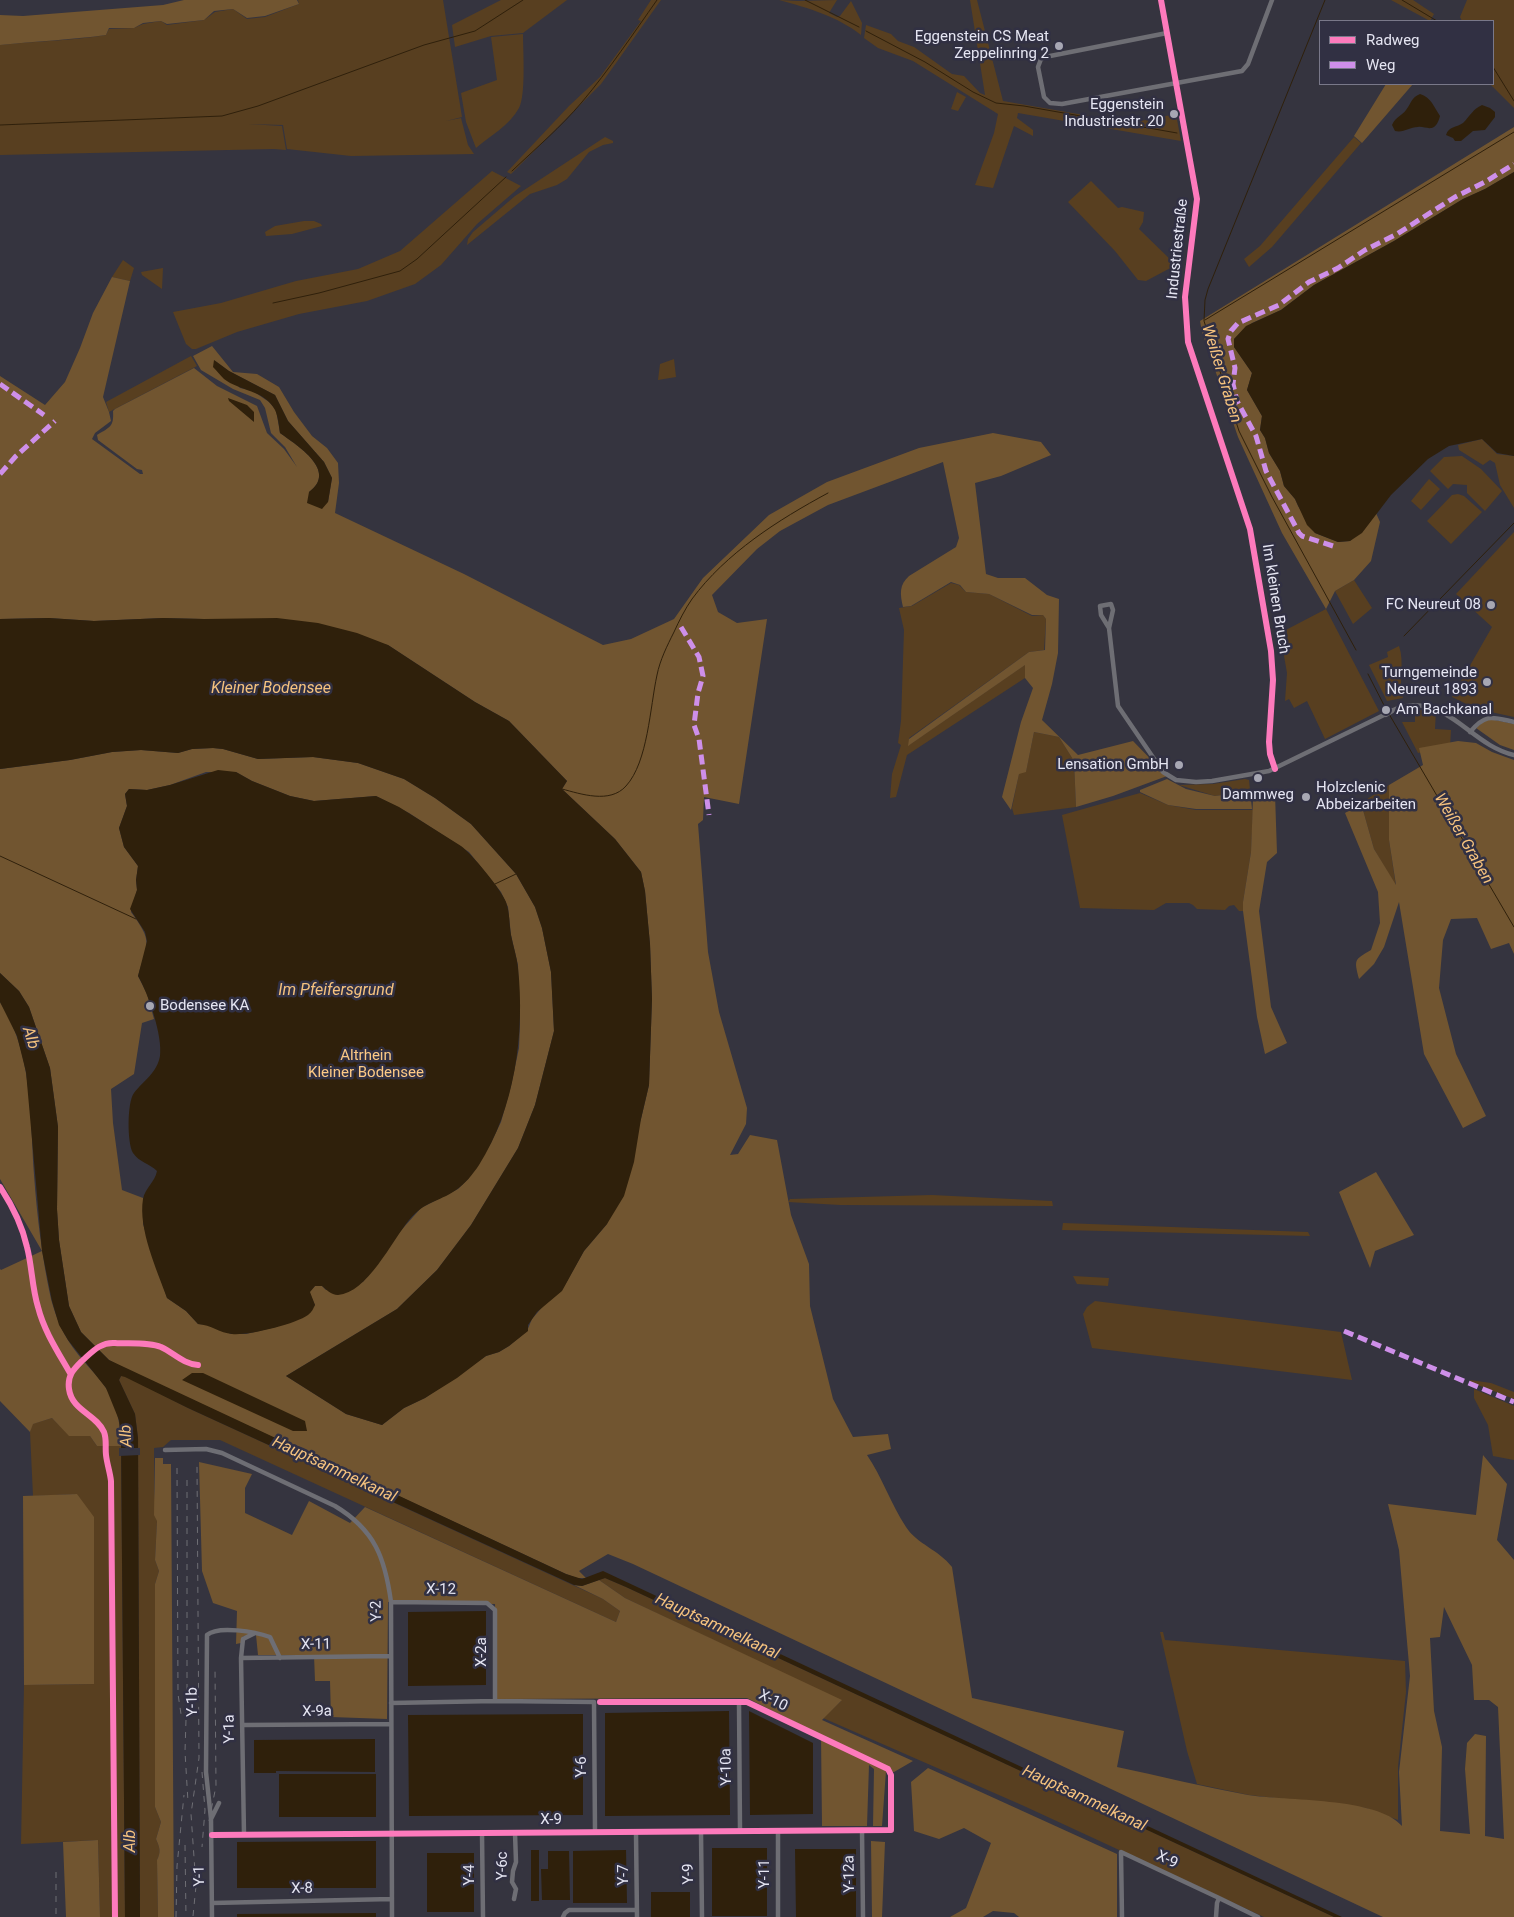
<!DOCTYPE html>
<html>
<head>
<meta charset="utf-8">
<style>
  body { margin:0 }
  #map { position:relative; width:1514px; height:1917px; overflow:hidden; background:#35343f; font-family:Roboto,sans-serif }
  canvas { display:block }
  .legend { position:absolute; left:1319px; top:20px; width:175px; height:65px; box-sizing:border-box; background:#313043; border:1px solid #797889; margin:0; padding:6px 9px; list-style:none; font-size:15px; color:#e5e5f2 }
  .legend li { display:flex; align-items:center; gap:10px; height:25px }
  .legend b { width:25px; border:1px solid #797889 }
</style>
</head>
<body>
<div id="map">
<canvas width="1514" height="1917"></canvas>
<ul class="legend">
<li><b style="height:6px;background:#fd7abc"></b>Radweg</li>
<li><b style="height:6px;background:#ce8fe9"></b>Weg</li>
</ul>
</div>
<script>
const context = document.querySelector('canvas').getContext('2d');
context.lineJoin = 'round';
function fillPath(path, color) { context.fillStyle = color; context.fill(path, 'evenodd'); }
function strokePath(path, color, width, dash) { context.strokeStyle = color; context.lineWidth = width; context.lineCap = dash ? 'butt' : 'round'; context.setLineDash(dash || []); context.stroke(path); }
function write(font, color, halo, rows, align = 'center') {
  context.font = font + ' Roboto,sans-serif'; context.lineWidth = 5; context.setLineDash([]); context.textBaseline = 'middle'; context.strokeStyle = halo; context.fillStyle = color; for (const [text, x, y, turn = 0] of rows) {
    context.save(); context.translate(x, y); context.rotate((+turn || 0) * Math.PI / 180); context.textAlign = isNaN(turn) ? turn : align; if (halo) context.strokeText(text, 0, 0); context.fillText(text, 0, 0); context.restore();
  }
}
fillPath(new Path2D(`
  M 298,0 L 443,0 L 462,117 L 446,121 L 461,118 L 468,145 L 474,154 L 351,156 L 287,149 L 283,125 L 248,124 L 282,126 L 286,150 L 274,149 L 0,155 L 0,45 C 35,41 71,41 106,35 L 109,29 L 134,28 L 143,24 L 161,21 L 167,25 L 204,20 L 215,12 L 233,9 L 247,19 L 265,17 L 299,4 Z
  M 501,0 L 567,0 L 523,33 L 491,36 L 455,47 L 452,25 Z
  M 651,0 L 661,0 L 601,84 L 511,174 L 507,172 L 569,106 L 600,77 L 641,21 L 638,20 Z
  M 779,0 L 798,1 L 837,0 L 829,13 L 837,17 L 840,16 L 851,1 L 862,23 L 861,35 C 837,16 808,8 779,0 Z
  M 970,0 L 977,0 L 1003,101 L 1130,123 L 1176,114 L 1181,141 L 1018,113 L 1017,118 L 1033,130 L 1033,136 L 1014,126 L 993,188 L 975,185 L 994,133 L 998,114 L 913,61 L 878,48 L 864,38 L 866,25 L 891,34 L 898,41 L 914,47 L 952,74 L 964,76 L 980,93 L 985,95 Z
  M 1391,0 L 1413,0 L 1434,14 L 1430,21 Z
  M 1467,0 L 1514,0 L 1514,108 L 1490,84 L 1493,84 L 1493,21 L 1462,21 L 1460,17 Z
  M 523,34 C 523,51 526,95 519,108 C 510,125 490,136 476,148 L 466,122 L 461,93 L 497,80 L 491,37 Z
  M 957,92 L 966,97 L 958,111 L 951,109 Z
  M 605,137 L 613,141 L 613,143 L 603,145 L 589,152 L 567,179 L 557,185 L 530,194 L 467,245 L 468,239 L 473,232 L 515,196 Z
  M 1354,137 L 1361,143 L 1272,247 L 1249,267 L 1244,259 L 1260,246 Z
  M 492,171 L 521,186 L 477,224 L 441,265 L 415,284 L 367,301 L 299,314 L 237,332 L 196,349 L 192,349 L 186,344 L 173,312 L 221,303 L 296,281 L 358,269 L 400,251 Z
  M 1091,181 L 1118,208 L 1122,207 L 1144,212 L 1143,222 L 1139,229 L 1176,265 L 1146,281 L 1138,280 L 1115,251 L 1068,202 Z
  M 304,221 L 314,221 L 321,224 L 322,226 L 292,234 L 266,236 L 265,232 L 275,226 Z
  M 123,260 L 134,268 L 130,281 L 112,277 Z
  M 163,268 L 162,289 L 142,275 L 141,272 Z
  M 191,356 L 197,366 L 109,412 L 106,402 Z
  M 674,359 L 676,377 L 658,380 L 660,364 Z
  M 1482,439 L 1497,454 L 1514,456 L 1514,508 L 1500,485 L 1495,463 L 1490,460 L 1483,465 L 1459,450 L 1458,445 Z
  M 1462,456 L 1481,469 L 1502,491 L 1485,511 L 1467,493 L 1467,485 L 1453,484 L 1448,489 L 1430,471 L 1444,457 Z
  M 1429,479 L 1440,489 L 1421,510 L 1411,501 Z
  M 1458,494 L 1464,496 L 1482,512 L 1451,544 L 1427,521 L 1452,495 Z
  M 1514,532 L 1514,717 L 1477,709 L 1452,697 L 1492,627 L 1456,594 Z
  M 1354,580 L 1372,608 L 1353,624 L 1335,591 Z
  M 951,583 L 959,585 L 966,592 L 989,594 L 1032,616 L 1043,615 L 1046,619 L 1044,650 L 1029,652 L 909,738 L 909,745 L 1026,664 L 1025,678 L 907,755 L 896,797 L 890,798 L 892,774 L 901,745 L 898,743 L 901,721 L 904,630 L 899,608 L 912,606 Z
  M 1326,609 L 1379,711 L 1325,739 L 1307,701 L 1294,708 L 1289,699 L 1285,701 L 1287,673 L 1280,633 Z
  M 1399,646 C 1405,663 1398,679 1403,698 L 1387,701 L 1369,665 L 1388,657 L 1387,652 Z
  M 1415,710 L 1436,710 L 1435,729 L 1451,730 L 1450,747 L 1418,753 L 1402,722 L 1415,722 Z
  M 1034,732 L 1059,737 L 1074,761 L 1076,807 L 1014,815 L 1012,808 L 1019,773 L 1026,771 Z
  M 1245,779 L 1249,780 L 1250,790 L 1215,796 L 1179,785 L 1213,784 Z
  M 1389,785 L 1389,840 L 1396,887 L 1374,849 L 1361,803 Z
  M 1140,793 L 1168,805 L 1196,810 L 1253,810 L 1251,852 L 1243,902 L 1243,911 L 1239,911 L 1234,905 L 1229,906 L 1225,910 L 1197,909 L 1193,905 L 1189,903 L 1166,903 L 1154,910 L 1080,908 L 1062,815 Z
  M 932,1195 L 1052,1201 L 1053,1206 L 840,1205 L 788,1202 L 790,1199 Z
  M 1063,1223 L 1308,1232 L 1310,1236 L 1062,1230 Z
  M 1073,1276 L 1109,1278 L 1108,1286 L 1077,1284 Z
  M 1095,1301 L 1341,1332 L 1352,1380 L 1092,1348 L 1083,1314 L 1087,1307 Z
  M 121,1376 L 125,1376 L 188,1408 L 603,1599 L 620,1611 L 616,1622 L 220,1440 L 171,1440 L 163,1447 L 154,1448 L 154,1490 L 157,1521 L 155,1560 L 159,1571 L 155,1584 L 155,1807 L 161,1822 L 156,1839 C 160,1848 161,1852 157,1860 L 158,1917 L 140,1917 L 138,1438 L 135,1414 L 119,1380 Z
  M 1470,1380 L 1491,1383 L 1514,1392 L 1514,1399 L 1470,1382 Z
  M 1474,1389 L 1514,1406 L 1514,1460 L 1493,1456 L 1488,1425 L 1474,1398 Z
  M 52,1418 L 70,1436 L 90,1436 L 97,1446 L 121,1446 L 125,1917 L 100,1917 L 98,1840 L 21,1844 L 24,1685 L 94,1684 L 77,1494 L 33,1496 L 30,1432 L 32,1424 Z
  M 605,1578 L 626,1587 L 1334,1917 L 1264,1917 L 1024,1806 L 823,1718 L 841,1701 L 625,1598 L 599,1580 Z
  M 1160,1632 L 1163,1632 L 1165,1640 L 1405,1661 L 1406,1692 L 1398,1767 L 1398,1820 L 1366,1808 L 1249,1795 L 1197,1784 L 1187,1751 Z`), '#583f20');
fillPath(new Path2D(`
  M 184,0 L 297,0 L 299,4 L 265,16 L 247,18 L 233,9 L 214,11 L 204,20 L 167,24 L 161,21 L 143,23 L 134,28 L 109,28 L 106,35 C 71,40 35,41 0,45 L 0,15 L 23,16 L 163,5 Z
  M 1386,84 L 1413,84 L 1362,143 L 1354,136 Z
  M 1514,127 L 1514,172 L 1485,189 L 1463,199 L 1394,241 L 1314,285 L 1281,310 L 1252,323 L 1234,339 L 1234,347 L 1252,373 L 1247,390 L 1262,416 L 1260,430 L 1265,438 L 1269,453 L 1280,471 L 1284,486 L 1295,499 L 1298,506 L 1315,533 L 1338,542 L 1350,541 L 1376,513 L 1380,522 L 1371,561 L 1354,580 L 1335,591 L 1326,609 L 1282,533 L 1238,437 L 1202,332 L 1200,321 Z
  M 112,277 L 130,281 L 103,397 L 109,412 L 111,421 L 95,433 L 92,439 L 140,474 L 143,474 L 142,470 L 137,469 L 98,440 L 97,435 C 110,427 114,427 113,411 L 115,409 L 194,368 L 217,386 L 257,406 L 267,433 L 284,449 L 297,467 L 285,447 L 271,433 L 265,408 L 260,400 L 233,389 L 201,370 L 193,356 L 212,346 L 233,372 L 257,374 L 279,387 L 294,412 L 312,436 L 327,448 L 338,463 L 339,483 L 335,513 L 464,574 L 603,645 L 631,639 L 674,619 L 703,578 L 769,515 L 827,482 L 919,448 L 993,433 L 1041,442 L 1051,455 L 1001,476 L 975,483 L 986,574 L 998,578 L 1025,578 L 1047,595 L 1059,599 L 1058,653 L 1052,684 L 1042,720 L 1078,755 L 1133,741 L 1167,776 L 1113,796 L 1076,807 L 1074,761 L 1059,737 L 1034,732 L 1026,772 L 1019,774 L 1011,810 L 1002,797 L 1021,722 L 1033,688 L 1025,678 L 1025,665 L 908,746 L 909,739 L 1029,652 L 1045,650 L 1046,619 L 1043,615 L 1032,615 L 989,594 L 966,592 L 960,585 L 951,582 L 911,606 L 903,607 C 900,594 899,585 909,576 L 956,547 L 959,538 L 943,462 L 828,505 L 780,531 L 757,549 L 712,595 L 718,612 L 737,623 L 767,619 L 739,804 L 704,797 L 703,820 L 698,824 L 708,952 L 719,1012 L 747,1108 L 746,1124 L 730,1155 L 738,1154 L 750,1135 L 777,1140 L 791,1215 L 809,1264 L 810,1306 L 833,1399 L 853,1437 L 888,1434 L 891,1449 L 867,1455 C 882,1477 891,1504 906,1527 C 917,1544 939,1550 952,1567 L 972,1698 L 1124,1731 L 1117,1767 C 1160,1776 1204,1787 1248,1795 C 1285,1801 1378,1797 1402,1826 L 1399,1772 L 1410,1676 L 1399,1550 L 1388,1504 L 1476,1515 L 1483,1455 L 1507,1484 L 1497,1540 L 1514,1560 L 1514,1917 L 1383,1917 L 633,1564 L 608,1554 L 579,1571 L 586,1578 L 577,1578 L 566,1574 L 124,1368 L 109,1360 L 81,1332 L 69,1306 L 59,1240 L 57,1210 L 58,1127 L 50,1068 L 29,1007 L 19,991 L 0,973 L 0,769 L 70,760 L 112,752 L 141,750 L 178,753 L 192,749 L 213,748 L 223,749 L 258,759 L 313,757 L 358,763 L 404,779 L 435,798 L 471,824 L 516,874 L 535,907 L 542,928 L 551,972 L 554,1031 L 535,1105 L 518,1148 L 471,1225 L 437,1270 L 397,1309 L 286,1376 L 346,1414 L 382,1425 L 404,1408 L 425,1398 L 486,1356 L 499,1352 L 509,1346 L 527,1331 L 532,1319 L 544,1305 L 562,1290 L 584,1251 L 607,1224 L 641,1119 L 649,1085 L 652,999 L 650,944 L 645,891 L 641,872 L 615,839 L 562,789 L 567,781 L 509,721 L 475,702 L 388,645 L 204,619 L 163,618 L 94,621 L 49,618 L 0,619 L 0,376 L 45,405 L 65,382 L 80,348 L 93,313 ZM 214,360 L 229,371 L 275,395 L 288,421 L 324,462 L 332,478 L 328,502 L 309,492 C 338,471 298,446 280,433 L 276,410 L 269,402 L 253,391 L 240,388 ZM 206,772 L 236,772 L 252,781 L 290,796 L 314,801 L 376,796 L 409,813 L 469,852 L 501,892 L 508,907 L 511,935 L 518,965 L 520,1024 L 519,1048 L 511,1086 L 501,1122 L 491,1143 L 468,1179 L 458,1189 L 421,1208 L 396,1236 L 363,1282 L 326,1290 L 322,1286 L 315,1286 L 309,1292 L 315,1305 L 276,1327 L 246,1334 L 231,1334 L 210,1325 L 198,1324 L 186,1311 L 167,1298 L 143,1224 L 143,1198 L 122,1190 L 113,1123 L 111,1089 L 134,1074 L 142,1023 L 154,1019 L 147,994 L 138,976 C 148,942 153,942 131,912 L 137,890 L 136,880 L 138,866 L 124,847 L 119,828 L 127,806 L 125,794 L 129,789 L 147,790 L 170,785 ZM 1444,1607 L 1472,1665 L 1474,1700 L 1489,1700 L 1498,1707 L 1504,1839 L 1485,1836 L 1486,1736 L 1475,1734 L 1467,1743 L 1465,1769 L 1470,1834 L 1440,1831 L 1442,1747 L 1434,1711 L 1430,1638 L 1440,1637 Z
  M 1490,719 L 1514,724 L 1514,750 L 1500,745 L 1476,728 L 1484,721 Z
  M 1458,741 L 1476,743 L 1492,752 L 1514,760 L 1514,954 L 1509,943 L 1491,949 L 1477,918 L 1451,919 L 1443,940 L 1439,988 L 1456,1054 L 1486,1116 L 1463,1128 L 1424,1054 L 1399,902 L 1384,947 L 1374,964 L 1359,979 C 1354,959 1354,960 1371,950 L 1380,923 L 1378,892 L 1345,813 L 1361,803 L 1374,849 L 1396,885 L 1389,840 L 1389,785 L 1423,765 L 1419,748 Z
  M 1167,779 L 1186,789 L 1215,796 L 1250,791 L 1252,809 L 1196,809 L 1168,805 L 1140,792 L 1140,790 Z
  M 1275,794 L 1277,853 L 1267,862 L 1259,911 L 1271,1007 L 1287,1043 L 1265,1054 L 1257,1017 L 1243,911 L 1243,902 L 1251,852 L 1253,799 Z
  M 0,1002 C 33,1053 30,1116 34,1175 C 37,1216 42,1258 51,1299 C 56,1318 64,1337 77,1353 C 86,1365 98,1376 106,1388 C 117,1405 121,1426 121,1446 L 97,1446 L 90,1436 L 69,1436 L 52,1418 L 33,1424 L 30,1432 L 0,1401 L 0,1269 L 1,1270 L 42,1251 L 0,1179 Z
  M 1376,1172 L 1414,1235 L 1375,1251 L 1370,1268 L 1339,1192 Z
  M 155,1458 L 163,1458 L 163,1464 L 171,1464 L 174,1917 L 158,1917 L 157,1860 C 161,1852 160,1848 156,1839 L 161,1822 L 155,1807 L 155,1584 L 159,1571 L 155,1560 L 157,1521 L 154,1515 Z
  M 199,1462 L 252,1474 L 245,1488 L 245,1513 L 292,1535 L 309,1501 L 350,1523 L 365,1507 L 616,1622 L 620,1611 L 603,1599 L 574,1585 L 582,1586 L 599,1580 L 625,1598 L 842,1700 L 822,1720 L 913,1761 L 894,1772 L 886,1771 L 882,1826 L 873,1826 L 874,1769 L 869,1765 L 867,1826 L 822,1826 L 821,1735 L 747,1698 L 497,1699 L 495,1604 L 388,1602 L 387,1719 L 331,1717 L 330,1681 L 315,1681 L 314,1655 L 258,1655 L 256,1635 L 243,1636 L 241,1643 L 236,1644 L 237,1611 L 213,1603 L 202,1571 Z
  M 77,1494 L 94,1517 L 94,1684 L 24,1685 L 23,1496 Z
  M 928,1768 L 1117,1854 L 1117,1917 L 1019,1917 L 1014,1913 L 993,1911 L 983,1917 L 950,1917 L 966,1908 L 991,1843 L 964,1828 L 939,1839 L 914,1831 L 911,1782 Z
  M 98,1840 L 100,1917 L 66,1917 L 63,1842 Z
  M 871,1841 L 885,1842 L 882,1917 L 872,1917 Z`), '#715530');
fillPath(new Path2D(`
  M 1420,94 C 1431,97 1434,107 1440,116 C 1439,120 1437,125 1434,127 C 1429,130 1423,126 1418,127 C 1409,127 1404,133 1395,131 L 1392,125 C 1396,116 1402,116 1406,110 C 1412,102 1411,98 1420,94 Z
  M 1482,105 L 1490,108 L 1495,112 L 1495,117 L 1485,130 L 1473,131 L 1461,141 L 1455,141 L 1453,138 L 1446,135 C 1449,126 1456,128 1463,123 C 1470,116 1473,109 1482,105 Z
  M 1514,172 L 1514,456 L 1497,453 L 1482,439 L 1449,446 L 1428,459 L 1391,495 L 1362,533 L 1350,541 L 1338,542 L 1315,533 L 1307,525 L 1295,499 L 1284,486 L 1280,471 L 1269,453 L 1265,438 L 1260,430 L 1262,416 L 1247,390 L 1252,373 L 1234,347 L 1234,339 L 1246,326 L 1281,310 L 1314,285 L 1394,241 L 1463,199 L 1485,189 Z
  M 214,360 L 229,371 L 275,395 L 288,421 L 324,462 L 332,478 L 328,502 L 322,509 L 307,503 L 309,492 C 338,471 298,446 280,433 C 279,426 278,416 275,410 C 265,390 239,391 224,379 C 220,375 217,371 213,367 Z
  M 228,398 L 247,405 L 254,412 L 254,422 L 229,401 Z
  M 49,618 L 94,621 L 163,618 L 204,619 L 277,618 L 318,623 L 357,633 L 388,645 L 475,702 L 509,721 L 567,781 L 562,789 L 615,839 L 641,872 L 645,891 L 650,944 L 652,999 L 649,1085 L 641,1119 L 634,1162 L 624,1196 L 607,1224 L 584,1251 L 562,1291 L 537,1312 L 528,1325 L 528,1331 L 509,1346 L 499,1352 L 486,1356 L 457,1378 L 425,1398 L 404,1408 L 382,1425 L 346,1414 L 286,1376 L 397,1309 L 437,1270 L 471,1225 L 518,1148 L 535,1105 L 554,1031 L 551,972 L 542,928 L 535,907 L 516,874 L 471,824 L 435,798 L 404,779 L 358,763 L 313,757 L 258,759 L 223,749 L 213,748 L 192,749 L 178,753 L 141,750 L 112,752 L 70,760 L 0,769 L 0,619 Z
  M 218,770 L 236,772 L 252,781 L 290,796 L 314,801 L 376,796 L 399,807 L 461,846 C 472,854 501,889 506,902 C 510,913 509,924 511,935 C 513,946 517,957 518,968 C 525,1033 515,1109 479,1165 C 473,1174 465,1184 456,1190 C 437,1203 426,1200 409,1220 C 392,1241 367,1293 338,1295 C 331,1295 326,1289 322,1286 L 315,1286 L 310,1292 L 315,1305 C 313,1309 312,1312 308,1315 C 296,1324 247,1336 232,1334 C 220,1333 211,1325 198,1324 L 186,1311 L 167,1298 C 157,1270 138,1229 143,1199 C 145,1188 155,1182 157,1171 C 150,1164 139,1162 133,1153 C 127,1143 127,1102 134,1093 C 143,1081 157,1073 160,1056 C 163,1036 148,993 138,976 L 147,941 L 145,932 L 130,909 L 137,890 L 136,880 L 138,866 L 124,847 L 119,828 L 127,806 L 125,794 L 129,789 L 147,790 L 170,785 Z
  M 0,973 L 19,991 L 29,1007 L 50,1068 L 58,1127 L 57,1209 L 59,1240 L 69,1306 L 81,1332 L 109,1360 L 566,1574 L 582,1579 L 603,1571 L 1342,1917 L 1334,1917 L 626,1587 L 605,1578 L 582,1586 L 574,1585 L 188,1408 L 125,1377 L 121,1376 L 119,1380 L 135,1414 L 138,1438 L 140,1917 L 125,1917 L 121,1437 L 119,1420 L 106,1388 L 68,1340 L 59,1325 L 52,1301 L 42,1251 L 26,1072 L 17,1036 L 0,1002 Z
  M 192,1373 L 203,1373 L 305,1421 L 307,1431 L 293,1431 L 182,1380 Z
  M 486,1611 L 486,1685 L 408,1686 L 408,1612 Z
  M 729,1711 L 730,1815 L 605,1816 L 605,1713 Z
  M 749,1711 L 813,1743 L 813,1814 L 750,1815 Z
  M 583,1714 L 583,1815 L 409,1816 L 408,1715 Z
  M 375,1739 L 375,1772 L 276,1771 L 276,1773 L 254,1773 L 254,1740 Z
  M 279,1774 L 376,1774 L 376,1817 L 279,1817 Z
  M 376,1841 L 376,1888 L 237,1888 L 237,1842 Z
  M 712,1848 L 767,1848 L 767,1916 L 712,1916 Z
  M 795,1849 L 856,1849 L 856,1917 L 796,1917 Z
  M 531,1850 L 539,1850 L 539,1901 L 531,1901 Z
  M 626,1850 L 627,1903 L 573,1903 L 573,1851 Z
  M 548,1851 L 569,1851 L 570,1900 L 542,1900 L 541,1869 L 548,1869 Z
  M 427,1853 L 474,1853 L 474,1912 L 427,1912 Z
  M 651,1892 L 690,1892 L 690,1917 L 651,1917 Z
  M 376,1913 L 376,1917 L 237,1917 L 237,1914 Z`), '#2f200b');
fillPath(new Path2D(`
  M 119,1448 L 140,1448 L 140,1455 L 119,1456 Z`), '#35343f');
strokePath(new Path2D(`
  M 805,0 L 859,27
  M 1325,0 L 1208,289 L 1205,300 L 1204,321 L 1239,431 L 1272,497 L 1356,650
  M 1402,0 L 1437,21
  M 866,31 L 925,62 L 973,92 L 996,103 L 1024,106 L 1177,133
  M 1493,67 L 1514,101
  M 0,125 L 222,116 L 258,106 L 424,45 L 475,31 L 523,0
  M 512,171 C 536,148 561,127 582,102 C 609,70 633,34 657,0
  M 273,303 L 319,293 L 400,271 L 417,259 L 506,177
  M 1205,320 L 1514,132
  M 1404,636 L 1514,523
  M 1368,674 L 1387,711
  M 1389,714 L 1514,927
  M 562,789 C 581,794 610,804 626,786 C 648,762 650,707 657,675 C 660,660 667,646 674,632 C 679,621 685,609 692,599 C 726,553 778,520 828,493
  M 0,856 L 136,919
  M 495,884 L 516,874`), '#2f200b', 1);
strokePath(new Path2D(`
  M 1161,0 L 1197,199 L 1185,297 L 1188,342 L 1250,529 L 1271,651 L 1273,680 L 1269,742 L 1270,754 L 1275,769
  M 1167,33 L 1045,57 L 1041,59 L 1038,67 L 1044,97 L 1050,103 L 1062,104 L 1242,71 L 1248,64 L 1272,0
  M 1109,628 L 1101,615 L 1100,606 L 1111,604 L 1113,610 L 1109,628 L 1118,706 L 1163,772 L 1176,780 L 1196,782 L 1212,781 L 1269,771 L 1386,714
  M 1391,711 C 1444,687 1468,745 1514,755
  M 1470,732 C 1486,713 1492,717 1514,722
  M 165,1450 L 206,1449 L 222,1453 L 335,1506 C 375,1530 385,1558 391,1602 L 392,1917
  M 391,1602 L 487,1603 L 495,1610 L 495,1701
  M 241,1658 L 391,1656
  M 739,1702 L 740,1831
  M 391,1703 L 495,1701 L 594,1702 L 595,1832
  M 243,1725 L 391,1724
  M 211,1819 L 206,1772 L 207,1635 C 218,1625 256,1632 270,1637 L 280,1658
  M 862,1830 L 863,1917
  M 778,1831 L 778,1917
  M 701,1832 L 702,1917
  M 482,1833 L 483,1917
  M 636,1833 L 637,1917
  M 212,1835 L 891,1830 L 891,1775 L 888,1769 L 747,1702 L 600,1702
  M 244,1835 L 241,1658 L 243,1639 L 255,1633
  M 514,1899 L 516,1889 L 512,1882 L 513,1871 L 516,1862 L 515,1833
  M 212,1903 L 392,1899
  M 212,1917 L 211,1819 L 219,1803
  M 563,1917 L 565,1913 L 569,1910 L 637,1910
  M 1122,1917 L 1121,1852 L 1219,1898
  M 1216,1917 L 1217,1903 L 1219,1898 L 1258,1917`), '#6e6e74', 4.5);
strokePath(new Path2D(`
  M 1386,714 L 1391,711`), '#717077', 6);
strokePath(new Path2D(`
  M 177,1468 L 178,1694 L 181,1714
  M 187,1480 L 187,1687 L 185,1752 L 188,1802
  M 202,1772 L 205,1810 L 202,1847
  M 209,1821 L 216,1786 L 215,1668
  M 185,1845 L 186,1917
  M 56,1872 L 56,1917
  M 193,1916 L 196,1886 L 191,1814 L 199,1758 L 197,1466
  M 176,1917 L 177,1866 L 184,1795`), '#6f6f75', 1, [6, 6]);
strokePath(new Path2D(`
  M 0,384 L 44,415
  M 0,474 L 16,456 L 55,421
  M 1333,546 L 1302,536 L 1299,533 L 1266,471 L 1256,436 L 1237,401 L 1233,384 L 1235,368 L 1228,339 L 1231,331 L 1238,323 L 1279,305 L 1309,282 L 1338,268 L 1365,250 L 1397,234 L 1455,197 L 1485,182 L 1514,164
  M 681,627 L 699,657 L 703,676 L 698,693 L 694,725 L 699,739 L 709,815
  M 1344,1331 L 1514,1402`), '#ce8fe9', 5, [10, 5]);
strokePath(new Path2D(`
  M 1161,0 L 1197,199 L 1185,297 L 1188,342 L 1250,529 L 1271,651 L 1273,680 L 1269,742 L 1270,754 L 1275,769
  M 0,1187 C 12,1205 22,1225 27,1247 C 32,1266 32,1288 38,1307 C 44,1331 58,1352 70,1373
  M 212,1835 L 891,1830 L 891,1775 L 888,1769 L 747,1702 L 600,1702
  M 115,1917 L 111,1481 C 110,1472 107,1464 106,1455 C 105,1447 107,1440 104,1432 C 96,1414 72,1411 69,1389 C 67,1375 74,1369 83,1360 C 93,1351 101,1342 115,1343 C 129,1344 148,1342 161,1347 C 174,1353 183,1364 198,1365`), '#fd7abc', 6);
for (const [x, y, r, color] of [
  [1059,46,5,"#a7a7b3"],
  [1174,114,5,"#a7a7b3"],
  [1491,605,5,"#a7a7b3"],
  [1487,682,5,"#a7a7b3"],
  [1386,710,5,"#a7a7b3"],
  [1179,765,5,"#a7a7b3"],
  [1258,778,5,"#a7a7b3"],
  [1306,797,5,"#a7a7b3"],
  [150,1006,5,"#a7a7b3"]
]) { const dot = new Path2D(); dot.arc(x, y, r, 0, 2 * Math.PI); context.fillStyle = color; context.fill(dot); strokePath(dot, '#313043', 2); }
write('15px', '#e5e5f2', '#313043', [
  ["Eggenstein CS Meat",1049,37],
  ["Zeppelinring 2",1049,54],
  ["Eggenstein",1164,105],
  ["Industriestr. 20",1164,122],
  ["FC Neureut 08",1481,605],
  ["Turngemeinde",1477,673],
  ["Neureut 1893",1477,690],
  ["Am Bachkanal",1396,710,"left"],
  ["Lensation GmbH",1169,765],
  ["Holzclenic",1316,788,"left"],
  ["Abbeizarbeiten",1316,805,"left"],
  ["Dammweg",1258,795,"center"],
  ["Bodensee KA",160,1006,"left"]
], 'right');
write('15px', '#e5e5f2', '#313043', [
  ["Industriestraße",1178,249,-84],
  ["Im kleinen Bruch",1275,599,81],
  ["X-12",441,1590,1],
  ["Y-2",377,1611,-92],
  ["X-11",316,1645,-1],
  ["X-2a",482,1652,-90],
  ["X-10",773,1701,26],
  ["Y-1b",193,1702,-91],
  ["X-9a",317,1712,-1],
  ["Y-1a",230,1729,-91],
  ["Y-6",582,1767,-90],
  ["Y-10a",727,1767,-91],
  ["X-9",551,1820],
  ["X-9",1167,1860,25],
  ["Y-6c",503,1866,-89],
  ["Y-9",689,1874,-91],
  ["Y-11",765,1874,-90],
  ["Y-12a",850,1874,-91],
  ["Y-4",470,1875,-90],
  ["Y-7",624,1875,-90],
  ["Y-1",200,1876,-91],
  ["X-8",302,1889,-1]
]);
write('15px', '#fcc985', '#313043', [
  ["Altrhein",366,1056],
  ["Kleiner Bodensee",366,1073]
]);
write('italic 16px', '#f5c27e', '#313043', [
  ["Weißer Graben",1221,374,73],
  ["Kleiner Bodensee",271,689],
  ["Weißer Graben",1463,839,60],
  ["Im Pfeifersgrund",336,991],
  ["Alb",30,1038,72],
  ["Alb",127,1436,-93],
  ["Hauptsammelkanal",334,1470,25],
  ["Hauptsammelkanal",717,1627,25],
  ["Hauptsammelkanal",1084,1799,25],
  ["Alb",131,1841,-90]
]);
</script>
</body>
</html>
